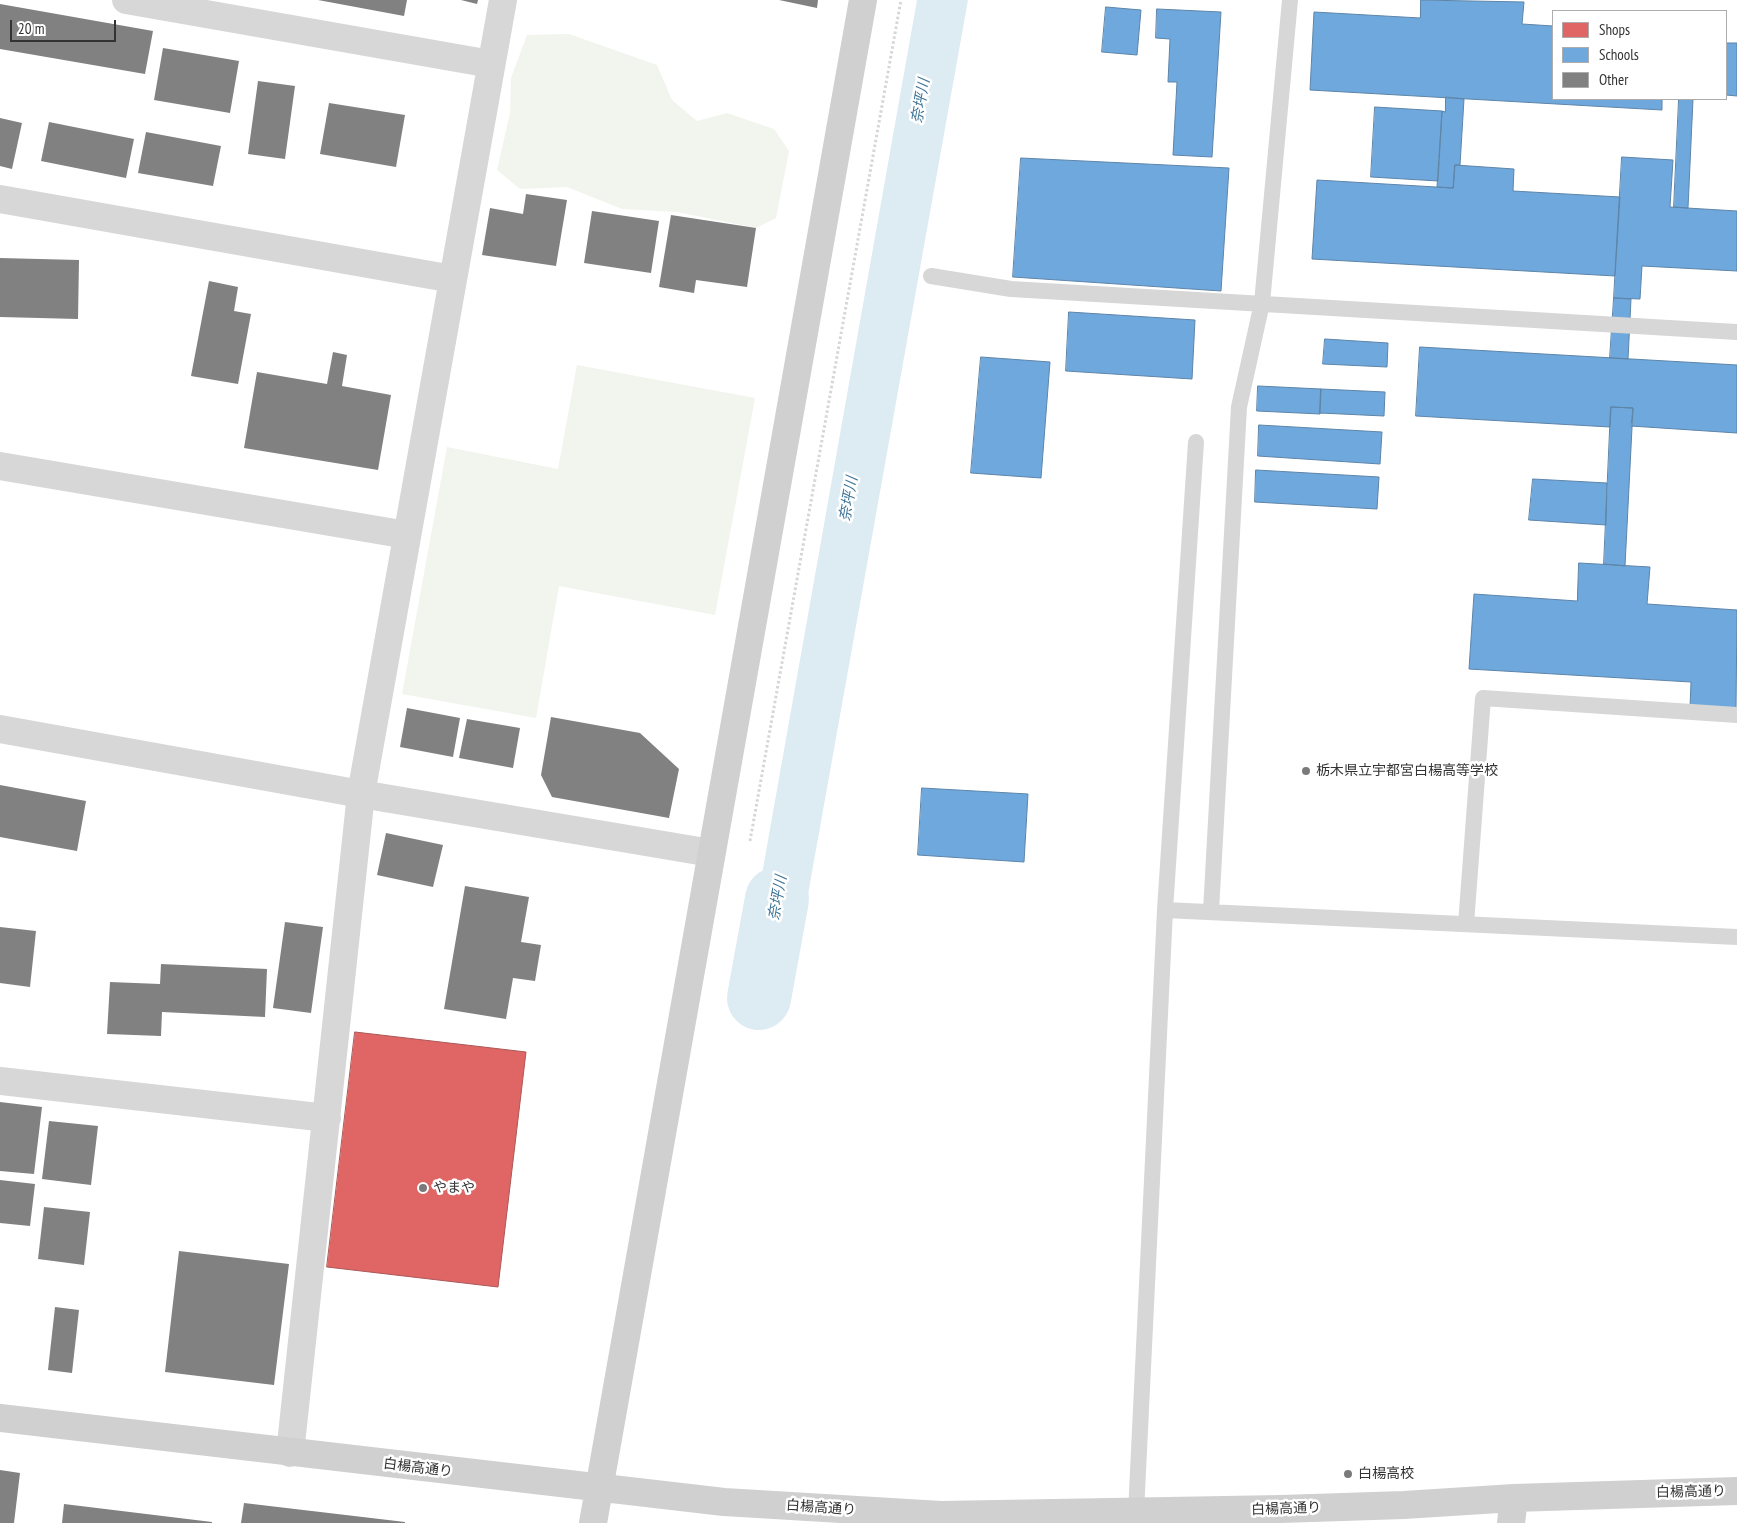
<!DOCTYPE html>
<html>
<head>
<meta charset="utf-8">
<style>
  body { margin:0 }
  #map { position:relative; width:1737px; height:1523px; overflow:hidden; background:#fff; font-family:"PT Sans Narrow",sans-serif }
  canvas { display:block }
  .legend { position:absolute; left:1552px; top:10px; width:175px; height:90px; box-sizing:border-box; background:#fff; border:1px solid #adadad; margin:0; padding:6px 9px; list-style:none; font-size:15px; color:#333 }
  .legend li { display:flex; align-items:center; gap:10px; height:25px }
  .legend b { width:25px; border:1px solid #adadad }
  .scale { position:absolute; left:10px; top:20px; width:106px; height:22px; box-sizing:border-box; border:2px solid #333; border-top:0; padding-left:6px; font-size:15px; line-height:18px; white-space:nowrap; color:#333; -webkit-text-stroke:4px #fff; paint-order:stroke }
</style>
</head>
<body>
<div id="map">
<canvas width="1737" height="1523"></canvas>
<ul class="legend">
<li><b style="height:14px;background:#e06666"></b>Shops</li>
<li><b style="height:14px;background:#6fa8dc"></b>Schools</li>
<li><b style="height:14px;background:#818181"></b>Other</li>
</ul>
<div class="scale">20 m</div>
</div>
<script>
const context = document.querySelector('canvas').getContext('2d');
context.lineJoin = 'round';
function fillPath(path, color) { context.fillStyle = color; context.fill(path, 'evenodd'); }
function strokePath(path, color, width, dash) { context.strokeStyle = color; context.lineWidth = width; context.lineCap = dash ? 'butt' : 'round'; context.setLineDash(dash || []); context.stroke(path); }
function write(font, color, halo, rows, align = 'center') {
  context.font = font + ' "PT Sans Narrow","Noto Sans JP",sans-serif'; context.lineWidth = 5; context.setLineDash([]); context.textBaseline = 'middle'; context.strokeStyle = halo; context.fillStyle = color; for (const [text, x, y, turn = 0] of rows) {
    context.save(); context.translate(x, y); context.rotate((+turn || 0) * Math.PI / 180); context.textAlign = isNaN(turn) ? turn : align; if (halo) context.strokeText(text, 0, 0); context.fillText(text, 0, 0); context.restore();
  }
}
fillPath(new Path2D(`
  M 569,34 L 657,65 L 672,100 L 697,121 L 727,113 L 774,129 L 789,151 L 776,218 L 756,228 L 677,212 L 622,209 L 567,187 L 520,189 L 497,170 L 510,113 L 511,78 L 527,35 Z
  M 577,365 L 755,398 L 715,615 L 559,586 L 536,718 L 402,694 L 447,447 L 558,469 Z`), '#f1f5ed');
fillPath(new Path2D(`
  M 917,0 L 968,0 L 800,939 L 780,989 L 747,982 L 756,908 Z`), '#ddebf3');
const shops = new Path2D(`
  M 355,1032 L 526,1052 L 498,1287 L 327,1267 Z`);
fillPath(shops, '#e06666');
strokePath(shops, '#ac5757', 1);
const schools = new Path2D(`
  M 1421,0 L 1524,2 L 1522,24 L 1553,26 L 1553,99 L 1662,99 L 1662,110 L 1310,90 L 1314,12 L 1420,18 Z
  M 1106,7 L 1141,10 L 1137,55 L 1102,52 Z
  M 1157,9 L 1221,12 L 1212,157 L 1173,155 L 1177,82 L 1168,82 L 1170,39 L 1156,38 Z
  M 1726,43 L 1737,43 L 1737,96 L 1726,95 Z
  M 1446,97 L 1464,99 L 1460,165 L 1455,165 L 1453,188 L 1437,187 L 1442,111 L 1445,112 Z
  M 1679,99 L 1693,99 L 1688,208 L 1674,207 Z
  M 1375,107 L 1442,111 L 1438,181 L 1371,177 Z
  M 1622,157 L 1673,160 L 1670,207 L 1737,211 L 1737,271 L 1642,266 L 1640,299 L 1614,298 Z
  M 1021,158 L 1229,168 L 1221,291 L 1013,277 Z
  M 1455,165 L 1514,169 L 1513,191 L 1620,197 L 1615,276 L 1312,259 L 1317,180 L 1453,188 Z
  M 1614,298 L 1631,299 L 1628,359 L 1610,358 Z
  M 1069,312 L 1195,320 L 1192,379 L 1066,371 Z
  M 1325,339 L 1388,343 L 1387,367 L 1323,364 Z
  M 1420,347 L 1737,365 L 1737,433 L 1631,426 L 1633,408 L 1611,407 L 1610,427 L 1416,416 Z
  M 981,357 L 1050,362 L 1041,478 L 971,473 Z
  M 1258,386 L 1321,389 L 1320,414 L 1257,411 Z
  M 1321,389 L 1385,392 L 1384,416 L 1320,413 Z
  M 1611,407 L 1633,408 L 1625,566 L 1604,564 Z
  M 1259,425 L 1382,432 L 1380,464 L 1258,456 Z
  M 1256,470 L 1379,477 L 1377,509 L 1255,502 Z
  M 1533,479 L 1607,483 L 1606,525 L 1529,520 Z
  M 1579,563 L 1650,567 L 1647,604 L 1737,610 L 1736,709 L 1690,707 L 1691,682 L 1469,669 L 1474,594 L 1577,601 Z
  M 922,788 L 1028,794 L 1024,862 L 918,855 Z`);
fillPath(schools, '#6fa8dc');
strokePath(schools, '#5d85a9', 1);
strokePath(new Path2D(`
  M 759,998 L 777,899`), '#ddebf3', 64);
fillPath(new Path2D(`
  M 318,0 L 407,0 L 404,16 Z
  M 461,0 L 478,0 L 477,4 Z
  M 779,0 L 818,0 L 817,8 Z
  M 0,4 L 153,31 L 145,74 L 0,49 Z
  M 163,48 L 239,61 L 230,113 L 154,100 Z
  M 258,81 L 295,86 L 285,159 L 248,154 Z
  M 329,103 L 405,115 L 396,167 L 320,154 Z
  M 0,118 L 22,123 L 12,169 L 0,166 Z
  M 49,122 L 134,139 L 126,178 L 41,161 Z
  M 146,132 L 221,146 L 213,186 L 138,173 Z
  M 526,194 L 567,200 L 556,266 L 482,255 L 490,208 L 523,214 Z
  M 592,211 L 659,221 L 651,273 L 584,263 Z
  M 671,215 L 756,228 L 747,287 L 696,280 L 694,293 L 659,287 Z
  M 0,258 L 79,260 L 78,319 L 0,317 Z
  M 209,281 L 238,287 L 234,311 L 251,314 L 238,384 L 191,376 Z
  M 333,352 L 347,355 L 342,386 L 391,395 L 378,470 L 244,448 L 257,372 L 327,384 Z
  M 407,708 L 460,718 L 453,757 L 400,747 Z
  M 551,717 L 640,733 L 679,769 L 669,818 L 552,797 L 541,775 Z
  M 467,719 L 520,728 L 513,768 L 459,758 Z
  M 0,785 L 86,801 L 77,851 L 0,837 Z
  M 386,833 L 443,845 L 433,887 L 377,875 Z
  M 465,886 L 529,897 L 521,942 L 541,945 L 535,981 L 513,978 L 506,1019 L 444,1009 Z
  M 285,922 L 323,927 L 311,1013 L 273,1008 Z
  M 0,927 L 36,931 L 30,987 L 0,983 Z
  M 161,964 L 267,969 L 265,1017 L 162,1012 L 161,1036 L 107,1034 L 110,982 L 160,984 Z
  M 0,1102 L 42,1107 L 34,1174 L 0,1171 Z
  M 49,1121 L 98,1126 L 91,1185 L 42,1179 Z
  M 0,1180 L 35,1184 L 30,1226 L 0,1223 Z
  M 44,1207 L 90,1212 L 84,1265 L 38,1259 Z
  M 179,1251 L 289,1264 L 274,1385 L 165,1372 Z
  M 55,1307 L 79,1310 L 72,1373 L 48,1370 Z
  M 0,1470 L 20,1473 L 14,1523 L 0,1523 Z
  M 244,1503 L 405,1522 L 405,1523 L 241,1523 Z
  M 64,1504 L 212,1522 L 212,1523 L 62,1523 Z`), '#818181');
strokePath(new Path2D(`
  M 750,841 L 901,0`), '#d6d6d6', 3, [2.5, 2.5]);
strokePath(new Path2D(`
  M 931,276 L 1011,289 L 1737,332
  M 1165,910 L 1737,937
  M 1211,911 L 1239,407 L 1262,303 L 1290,0
  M 1466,924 L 1483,698 L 1737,715
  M 1136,1513 L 1165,910 L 1196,442`), '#d7d7d7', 16);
strokePath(new Path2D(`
  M 126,0 L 491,64
  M 0,199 L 453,279
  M 0,466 L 407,535
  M 0,729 L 361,794 L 711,853
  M 0,1081 L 327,1118
  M 290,1453 L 361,794 L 503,0`), '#d7d7d7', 28);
strokePath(new Path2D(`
  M 0,1418 L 724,1502 L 941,1515 L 1281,1509 L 1404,1505 L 1514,1498 L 1737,1491
  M 593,1523 L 863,0
  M 1511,1523 L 1514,1498`), '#d0d0d0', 28);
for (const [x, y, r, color] of [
  [1306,771,5,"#7a7a7a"],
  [423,1188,5,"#7a7a7a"],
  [1348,1474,5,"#7a7a7a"]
]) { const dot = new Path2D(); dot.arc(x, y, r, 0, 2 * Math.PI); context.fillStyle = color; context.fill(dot); strokePath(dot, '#fff', 2); }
write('14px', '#333', '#fff', [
  ["栃木県立宇都宮白楊高等学校",1316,771],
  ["やまや",433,1188],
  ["白楊高校",1358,1474]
], 'left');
write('14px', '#333', '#fff', [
  ["白楊高通り",418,1468,7],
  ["白楊高通り",1691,1492,-1],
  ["白楊高通り",821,1508,4],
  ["白楊高通り",1286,1509,-2]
]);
write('italic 15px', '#3f7597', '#fff', [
  ["奈坪川",921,101,-80],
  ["奈坪川",849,499,-80],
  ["奈坪川",778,898,-80]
]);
</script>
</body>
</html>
